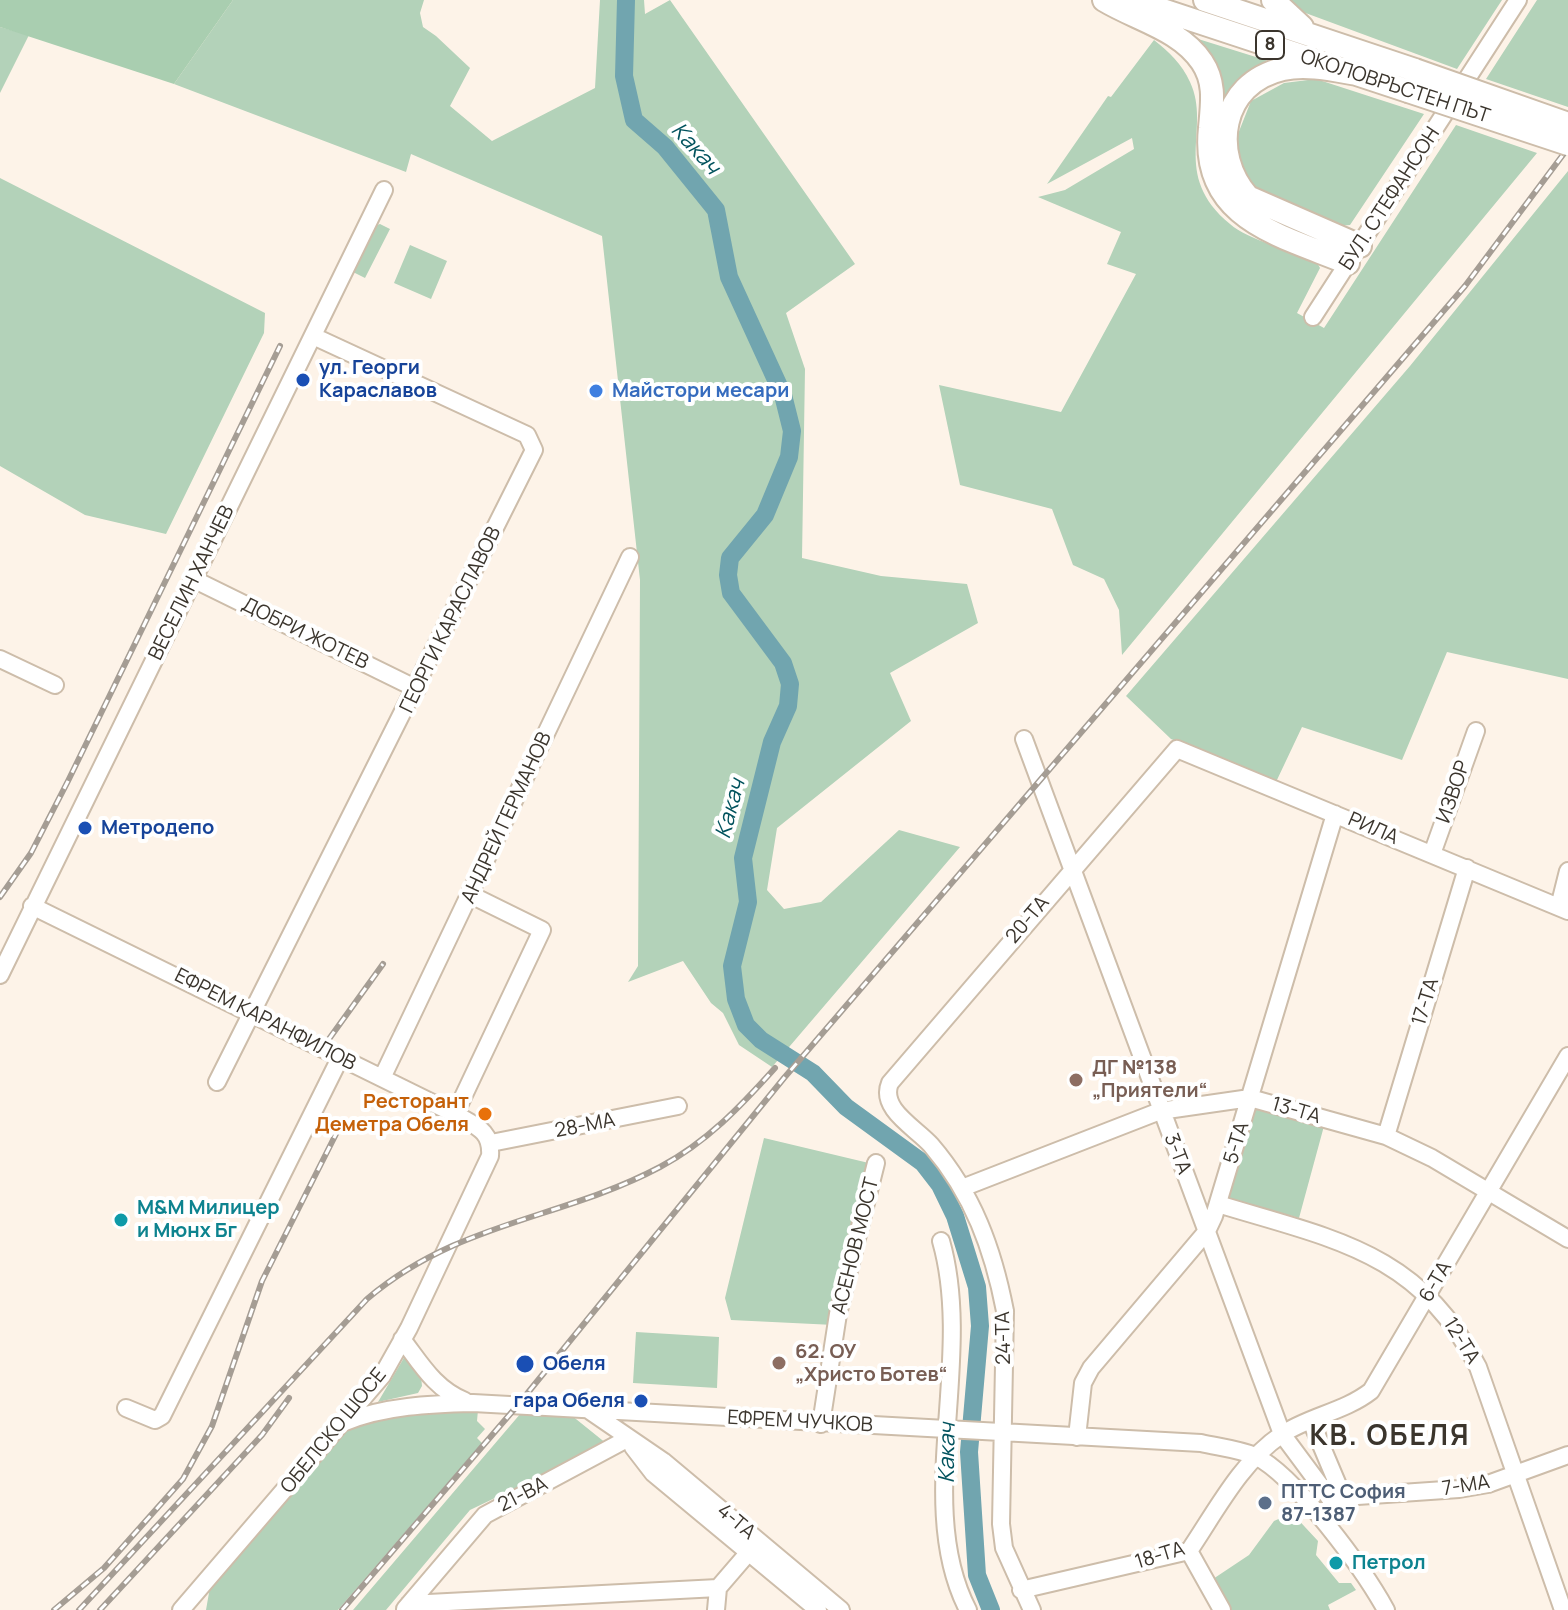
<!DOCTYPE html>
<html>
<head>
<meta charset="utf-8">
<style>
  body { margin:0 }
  canvas { display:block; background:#fdf3e8 }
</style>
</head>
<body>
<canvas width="1568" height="1610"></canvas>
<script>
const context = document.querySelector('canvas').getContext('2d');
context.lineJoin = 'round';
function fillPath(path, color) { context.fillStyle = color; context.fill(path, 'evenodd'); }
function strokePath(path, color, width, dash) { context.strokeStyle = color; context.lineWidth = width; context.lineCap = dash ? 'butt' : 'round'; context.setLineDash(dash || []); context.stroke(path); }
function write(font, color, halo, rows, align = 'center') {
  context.font = font + ' Manrope,sans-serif'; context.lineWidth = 8; context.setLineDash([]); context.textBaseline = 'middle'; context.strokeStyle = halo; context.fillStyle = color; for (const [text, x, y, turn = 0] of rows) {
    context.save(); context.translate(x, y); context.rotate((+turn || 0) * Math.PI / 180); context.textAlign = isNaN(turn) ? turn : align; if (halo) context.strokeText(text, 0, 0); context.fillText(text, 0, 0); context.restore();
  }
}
fillPath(new Path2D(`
  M 233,0 L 424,0 L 420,13 L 423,27 L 436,36 L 470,68 L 450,106 L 492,141 L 595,88 L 600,0 L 644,0 L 645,14 L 670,0 L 855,264 L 786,313 L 805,369 L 802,558 L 881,576 L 967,584 L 978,623 L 890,673 L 911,721 L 777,828 L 767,890 L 784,909 L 821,902 L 899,830 L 960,847 L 772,1067 L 739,1045 L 723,1013 L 711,1003 L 683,961 L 628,982 L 638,966 L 640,580 L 602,236 L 411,154 L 406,172 L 174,84 Z
  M 1288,0 L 1502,0 L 1457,69 L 1292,8 Z
  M 1537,0 L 1568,0 L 1568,107 L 1486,79 Z
  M 0,27 L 29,35 L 0,93 Z
  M 1179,33 L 1275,63 L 1225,108 Z
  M 1154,40 C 1169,52 1182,64 1190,82 C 1212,129 1170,174 1230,224 C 1248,240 1292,251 1315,259 L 1320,268 L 1297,313 L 1324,328 L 1456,125 L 1537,153 L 1122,655 L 1119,610 L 1104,579 L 1073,565 L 1052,509 L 960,485 L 939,385 L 1061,412 L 1136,274 L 1107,264 L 1121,232 L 1038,197 L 1065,190 L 1134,149 L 1132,138 L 1047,184 L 1108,96 L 1111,97 Z
  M 1316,79 L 1424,114 L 1350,225 C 1322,229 1261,205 1246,179 C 1240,169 1238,155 1234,144 L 1251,101 L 1284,83 Z
  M 1568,171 L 1568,679 L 1447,652 L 1402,760 L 1302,727 L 1276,782 L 1171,739 L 1126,696 L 1410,366 Z
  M 0,178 L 265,313 L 264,333 L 166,534 L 85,515 L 0,466 Z
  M 380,224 L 390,229 L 365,278 L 351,271 L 374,226 Z
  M 410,245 L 447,261 L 431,299 L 394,283 Z
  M 1254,1106 L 1324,1126 L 1299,1218 L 1229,1198 Z
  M 764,1138 L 873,1164 L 834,1325 L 731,1320 L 725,1298 Z
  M 636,1332 L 719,1337 L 717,1388 L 633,1383 Z
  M 405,1356 L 421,1376 L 422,1386 L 418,1393 L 378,1402 Z
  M 442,1408 L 478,1410 L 477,1421 L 485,1429 L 477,1438 L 482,1443 L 338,1610 L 206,1610 L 210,1587 L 350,1427 L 369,1418 Z
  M 521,1413 L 571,1415 L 607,1444 L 470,1510 L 386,1610 L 353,1610 Z
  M 1292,1513 L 1318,1541 L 1316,1555 L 1339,1583 L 1351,1583 L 1356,1590 L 1328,1605 L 1330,1610 L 1231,1610 L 1213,1579 L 1249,1555 L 1274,1521 Z`), '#b3d2b9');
fillPath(new Path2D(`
  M 0,0 L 233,0 L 174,84 L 0,27 Z`), '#a9ceb0');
strokePath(new Path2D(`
  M 626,0 L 624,76 L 634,120 L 665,147 L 716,210 L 729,277 L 783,395 L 792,431 L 789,457 L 765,515 L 730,558 L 728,575 L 731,593 L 783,663 L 790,684 L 788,706 L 772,742 L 743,858 L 748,902 L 732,966 L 736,999 L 746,1025 L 761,1040 L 813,1073 L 846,1107 L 923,1163 L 940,1185 L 955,1216 L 977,1287 L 980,1326 L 969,1452 L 977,1575 L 991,1610`), '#71a5af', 18);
const minor = new Path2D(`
  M 1313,317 L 1518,0
  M 193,579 L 417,689
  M 0,659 L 55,685
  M 1024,739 L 1282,1434 L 1334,1504
  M 1432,854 L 1476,731
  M 32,906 L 455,1114 C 475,1126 492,1130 490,1156 L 409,1328 L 382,1376 L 181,1610
  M 1559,907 L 1568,871
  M 0,975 L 384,190
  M 382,1078 L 630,557
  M 217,1082 L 534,450 L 527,435 L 313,336
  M 455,1114 L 542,930 L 471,895
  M 1386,1136 L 1467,868
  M 491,1143 L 678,1106
  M 962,1188 L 1160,1111 L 1250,1098 L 1386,1136 L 1432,1158 L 1568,1239
  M 1218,1204 C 1332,1239 1419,1251 1478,1367 L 1563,1610
  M 941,1241 C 975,1360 913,1504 968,1610
  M 402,1339 C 421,1364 435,1389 465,1401
  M 126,1408 L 155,1420 L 162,1416 L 340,1058
  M 587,1409 L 663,1461 L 841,1610
  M 1311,1421 L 1343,1497
  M 345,1422 C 385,1406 430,1404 473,1403 L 1201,1443 C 1218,1447 1238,1449 1255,1456 C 1295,1475 1364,1570 1386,1610
  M 821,1424 L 838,1314 L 876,1163
  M 1077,1437 L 1083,1383 L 1091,1368 L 1207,1231 L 1214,1216 L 1335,814
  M 633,1447 L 653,1473 L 818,1610
  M 1328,1509 L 1343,1497 L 1459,1489 L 1488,1484 L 1568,1455
  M 1189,1551 L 1222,1610
  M 1021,1590 L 1189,1551 C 1216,1511 1241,1462 1281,1435 C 1309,1416 1344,1412 1371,1391 L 1568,1056
  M 409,1604 L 718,1588
  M 405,1609 L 485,1515 L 627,1439
  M 716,1610 L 718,1588 L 749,1552
  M 1032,1610 L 1004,1548 L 1001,1524 L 1005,1311 C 993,1249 973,1194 931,1145 C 916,1128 879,1109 890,1083 L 1177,749 L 1568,911`);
const highway = new Path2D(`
  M 1104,0 C 1137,20 1180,29 1202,62 C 1216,83 1212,104 1210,128 C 1200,219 1280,235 1348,263
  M 1132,0 L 1408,91
  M 1205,0 L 1415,70
  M 1273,0 L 1302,27
  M 1357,74 C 1333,70 1307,64 1283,69 C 1220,83 1210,154 1248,197 L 1360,246`);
strokePath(minor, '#cdbdaa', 20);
strokePath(highway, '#cdbdaa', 26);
strokePath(minor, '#fff', 16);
strokePath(highway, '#fff', 22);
const rail = new Path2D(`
  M 0,897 L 31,853 L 68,781 L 280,346
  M 329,1039 L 383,964
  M 54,1610 L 104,1568 L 183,1479 L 212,1426 L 262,1281 L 336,1134
  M 79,1610 L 367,1299 C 459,1221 560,1220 660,1167 C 707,1142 740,1107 775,1068
  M 100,1610 L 262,1435 L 289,1398
  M 342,1610 L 517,1406 L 784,1078 L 1465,286 L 1568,148`);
strokePath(rail, '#a59d94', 6);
strokePath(rail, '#fff', 3, [9]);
const highwayBridge = new Path2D(`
  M 1415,70 L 1568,124
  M 1408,91 L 1568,144`);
strokePath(highwayBridge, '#cdbdaa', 26, []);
strokePath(highwayBridge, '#fff', 22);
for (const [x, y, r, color] of [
  [303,380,8,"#1a4fb4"],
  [596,391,8,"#3f7fe0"],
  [85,828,8,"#1a4fb4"],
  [1076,1080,8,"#8d6e63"],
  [485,1114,8,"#e8710a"],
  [121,1220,8,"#0f9aa8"],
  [779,1363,8,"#8d6e63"],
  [525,1364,10,"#1a4fb4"],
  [641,1401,8,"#1a4fb4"],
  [1265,1503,8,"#5c6f8a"],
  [1336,1563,8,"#0f9aa8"]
]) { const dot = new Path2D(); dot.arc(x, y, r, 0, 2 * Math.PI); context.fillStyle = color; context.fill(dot); strokePath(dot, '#fff', 3); }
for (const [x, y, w] of [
  [1270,45,28]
]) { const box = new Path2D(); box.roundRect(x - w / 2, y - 14, w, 28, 6); context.fillStyle = '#fff'; context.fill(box); strokePath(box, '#3b352d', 2); }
write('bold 18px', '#3b352d', null, [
  ["8",1270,45]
]);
write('20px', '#3b352d', '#fff', [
  ["ОКОЛОВРЪСТЕН ПЪТ",1395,87,18],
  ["БУЛ. СТЕФАНСОН",1390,199,-57],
  ["ВЕСЕЛИН ХАНЧЕВ",192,583,-64],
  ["ГЕОРГИ КАРАСЛАВОВ",451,620,-64],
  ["ДОБРИ ЖОТЕВ",305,634,26],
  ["ИЗВОР",1454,792,-71],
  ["АНДРЕЙ ГЕРМАНОВ",507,818,-65],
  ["РИЛА",1373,829,23],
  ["20-ТА",1028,920,-50],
  ["17-ТА",1426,1002,-73],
  ["ЕФРЕМ КАРАНФИЛОВ",265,1020,27],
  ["13-ТА",1296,1111,16],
  ["28-МА",585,1126,-11],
  ["5-ТА",1237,1143,-73],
  ["3-ТА",1177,1154,69],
  ["АСЕНОВ МОСТ",856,1246,-76],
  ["6-ТА",1436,1282,-60],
  ["24-ТА",1004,1338,-91],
  ["12-ТА",1461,1341,58],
  ["ЕФРЕМ ЧУЧКОВ",800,1422,3],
  ["ОБЕЛСКО ШОСЕ",334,1431,-51],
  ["7-МА",1466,1486,-9],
  ["21-ВА",523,1495,-27],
  ["4-ТА",736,1522,40],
  ["18-ТА",1160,1556,-17]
]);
write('bold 20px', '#164399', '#fff', [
  ["ул. Георги",319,368],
  ["Караславов",319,391],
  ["Метродепо",101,828],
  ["Обеля",543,1364],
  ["гара Обеля",625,1401,"right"]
], 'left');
write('bold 20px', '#366cbe', '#fff', [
  ["Майстори месари",612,391]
], 'left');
write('bold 20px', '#785e54', '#fff', [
  ["ДГ №138",1092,1068],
  ["„Приятели“",1092,1091],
  ["62. ОУ",795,1352],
  ["„Христо Ботев“",795,1375]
], 'left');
write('bold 20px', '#c56008', '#fff', [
  ["Ресторант",469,1102],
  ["Деметра Обеля",469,1125]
], 'right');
write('bold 20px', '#0d838f', '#fff', [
  ["М&M Mилицер",137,1208],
  ["и Мюнх Бг",137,1231],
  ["Петрол",1352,1563]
], 'left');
write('bold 20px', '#4e5e75', '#fff', [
  ["ПТТС София",1281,1492],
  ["87-1387",1281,1515]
], 'left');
write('italic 22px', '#01525d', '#fff', [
  ["Какач",695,149,48],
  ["Какач",731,809,-75],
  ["Какач",948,1453,-89]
]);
context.letterSpacing = '2px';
write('bold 28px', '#3b352d', '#fff', [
  ["КВ. ОБЕЛЯ",1390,1437]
]);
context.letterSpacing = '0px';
</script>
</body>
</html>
